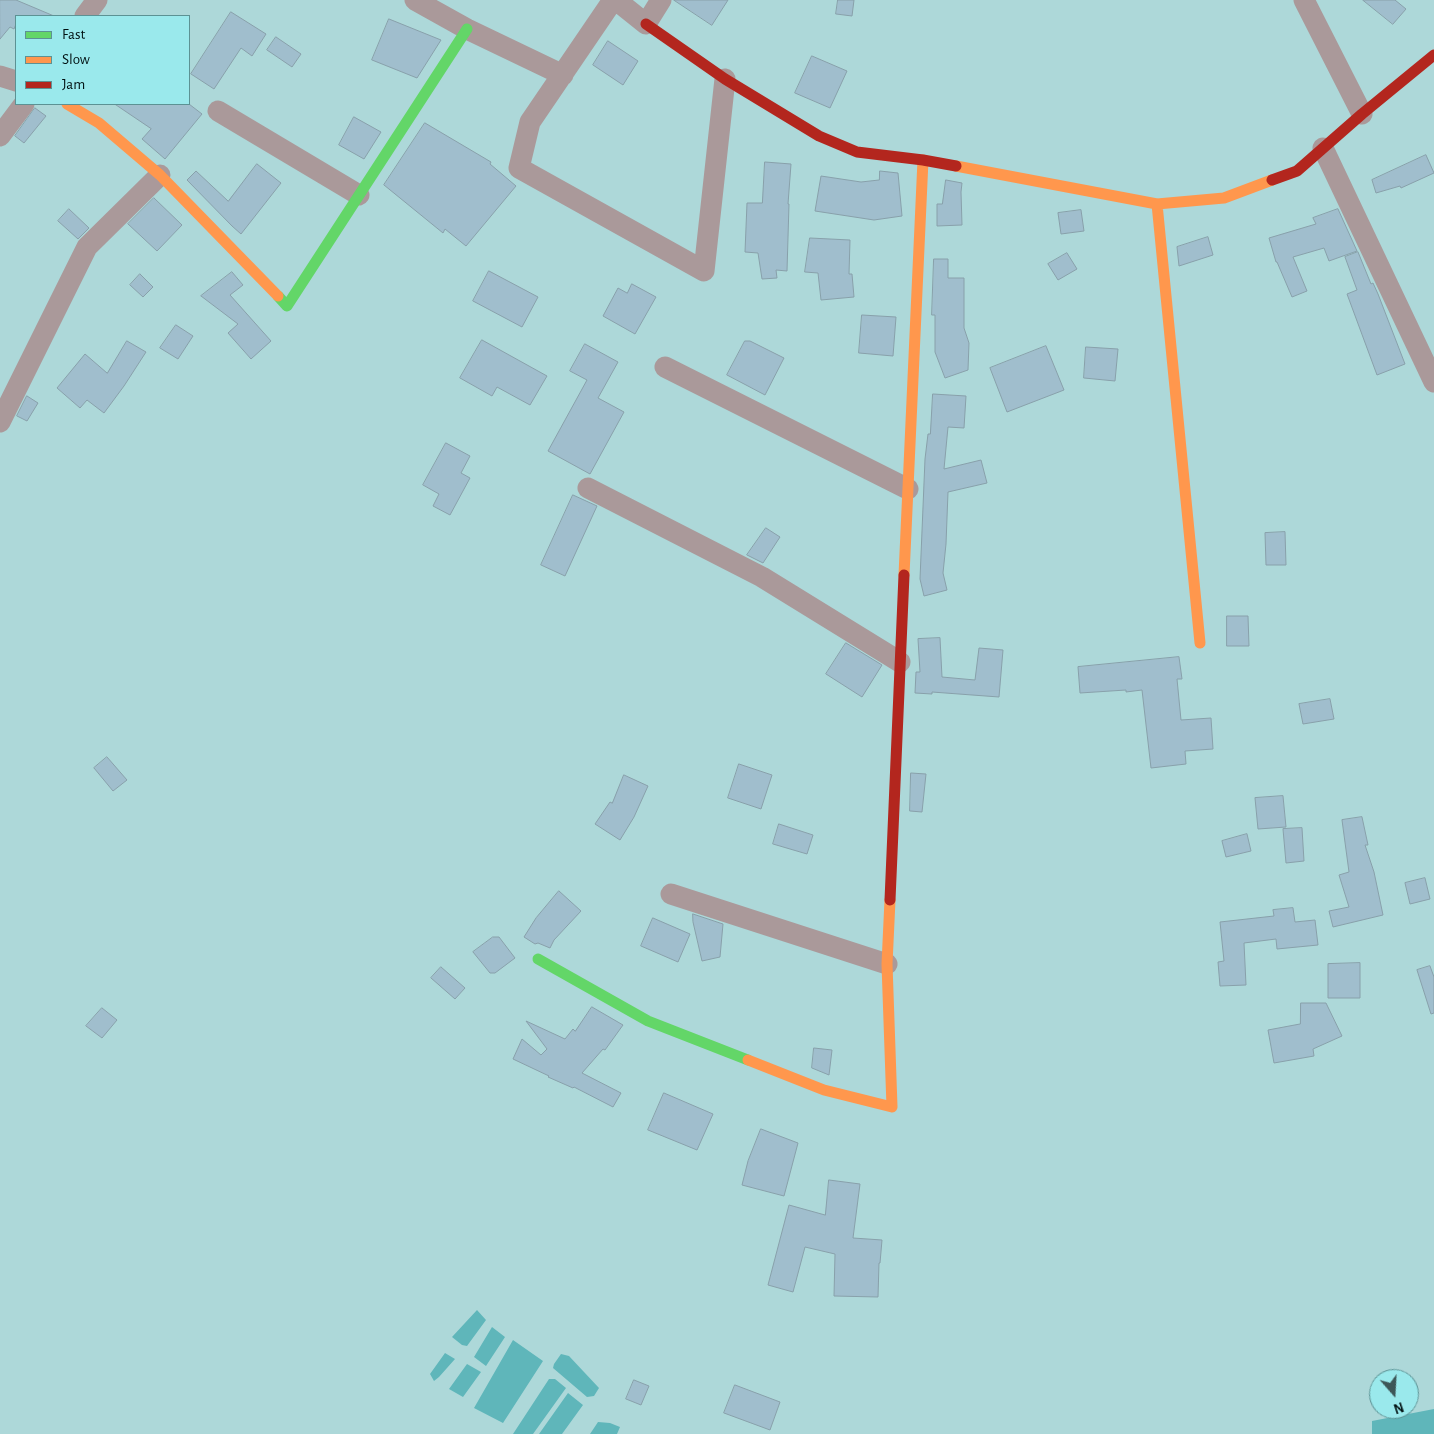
<!DOCTYPE html>
<html>
<head>
<meta charset="utf-8">
<style>
  body { margin:0 }
  #map { position:relative; width:1434px; height:1434px; overflow:hidden; background:#add8d9; font-family:"Alegreya Sans",sans-serif }
  canvas { display:block }
  .legend { position:absolute; left:15px; top:15px; width:175px; height:90px; box-sizing:border-box; background:#9ae9ec; border:1px solid #5c9294; margin:0; padding:6px 9px; list-style:none; font-size:15px; color:#001011 }
  .legend li { display:flex; align-items:center; gap:10px; height:25px }
  .legend b { width:25px; border:1px solid #5c9294 }
  .north { position:absolute; left:1369px; top:1369px; width:50px; height:50px; box-sizing:border-box; background:#9ae9ec; border:1px solid #5c9294; border-radius:50%; rotate:161deg; font-size:14px; font-weight:700; line-height:20px; text-align:center; color:#001011 }
  .north::after { content:''; display:block; margin:auto; width:18px; height:22px; background:#3d5657; clip-path:polygon(50% 0,100% 100%,50% 72%,0 100%) }
</style>
</head>
<body>
<div id="map">
<canvas width="1434" height="1434"></canvas>
<ul class="legend">
<li><b style="height:6px;background:#63d668"></b>Fast</li>
<li><b style="height:6px;background:#ff974d"></b>Slow</li>
<li><b style="height:6px;background:#b3261e"></b>Jam</li>
</ul>
<div class="north">N</div>
</div>
<script>
const context = document.querySelector('canvas').getContext('2d');
context.lineJoin = 'round';
function fillPath(path, color) { context.fillStyle = color; context.fill(path, 'evenodd'); }
function strokePath(path, color, width, dash) { context.strokeStyle = color; context.lineWidth = width; context.lineCap = dash ? 'butt' : 'round'; context.setLineDash(dash || []); context.stroke(path); }
fillPath(new Path2D(`
  M 477,1310 L 486,1320 L 467,1346 L 462,1345 L 452,1337 Z
  M 492,1327 L 505,1337 L 486,1366 L 474,1357 Z
  M 513,1340 L 543,1361 L 503,1423 L 474,1408 Z
  M 445,1353 L 455,1359 L 439,1377 L 434,1381 L 430,1374 Z
  M 561,1354 L 569,1356 L 599,1388 L 594,1396 L 587,1397 L 553,1368 L 554,1364 Z
  M 467,1364 L 481,1372 L 463,1397 L 449,1389 Z
  M 549,1379 L 555,1379 L 566,1388 L 533,1434 L 513,1434 Z
  M 568,1393 L 583,1405 L 562,1434 L 539,1434 Z
  M 1434,1409 L 1434,1434 L 1372,1434 L 1372,1421 Z
  M 598,1422 L 610,1423 L 620,1427 L 617,1434 L 590,1434 Z`), '#5fb6ba');
const building = new Path2D(`
  M 0,0 L 16,0 L 54,16 L 16,16 L 16,24 L 14,29 L 10,27 L 0,39 Z
  M 674,0 L 728,0 L 712,25 Z
  M 838,0 L 854,0 L 852,16 L 836,14 Z
  M 1363,0 L 1395,0 L 1406,9 L 1393,24 Z
  M 231,12 L 266,34 L 252,56 L 241,48 L 214,89 L 191,74 Z
  M 389,19 L 441,40 L 417,78 L 372,60 Z
  M 276,37 L 301,54 L 292,67 L 267,50 Z
  M 608,41 L 638,61 L 623,85 L 593,65 Z
  M 812,56 L 847,71 L 830,108 L 795,93 Z
  M 115,104 L 189,104 L 202,114 L 165,159 L 142,139 L 151,129 Z
  M 35,108 L 46,116 L 24,143 L 15,136 Z
  M 354,117 L 381,132 L 364,159 L 339,145 Z
  M 425,123 L 491,162 L 490,164 L 516,186 L 466,246 L 445,229 L 443,233 L 384,185 Z
  M 1426,155 L 1434,173 L 1401,188 L 1400,186 L 1376,193 L 1372,180 Z
  M 765,162 L 791,164 L 788,204 L 789,204 L 787,271 L 776,270 L 777,278 L 762,279 L 758,253 L 745,252 L 747,203 L 762,203 Z
  M 257,164 L 281,183 L 241,234 L 232,226 L 187,180 L 196,171 L 228,201 Z
  M 880,171 L 898,173 L 902,216 L 874,220 L 815,211 L 821,176 L 861,182 L 879,180 Z
  M 946,180 L 962,183 L 961,192 L 962,225 L 937,226 L 937,204 L 942,204 Z
  M 154,198 L 182,225 L 157,251 L 128,224 Z
  M 69,209 L 89,228 L 78,239 L 58,221 Z
  M 1338,209 L 1357,251 L 1329,261 L 1324,248 L 1293,257 L 1307,291 L 1292,297 L 1277,262 L 1276,262 L 1269,238 L 1316,224 L 1313,218 Z
  M 1081,210 L 1084,231 L 1061,234 L 1058,213 Z
  M 1208,237 L 1213,255 L 1179,266 L 1177,247 Z
  M 810,238 L 850,240 L 849,274 L 852,274 L 854,297 L 821,300 L 818,273 L 805,272 Z
  M 1358,252 L 1371,284 L 1373,283 L 1378,294 L 1405,364 L 1377,375 L 1347,294 L 1357,290 L 1345,257 Z
  M 1067,253 L 1077,269 L 1058,280 L 1048,264 Z
  M 934,259 L 948,259 L 948,278 L 964,278 L 964,328 L 969,343 L 968,370 L 945,378 L 935,352 L 935,315 L 932,315 Z
  M 489,271 L 538,297 L 522,327 L 473,301 Z
  M 232,272 L 243,285 L 230,295 L 271,341 L 251,359 L 228,333 L 238,324 L 201,296 Z
  M 140,274 L 153,287 L 143,297 L 130,285 Z
  M 632,284 L 656,297 L 635,334 L 603,316 L 618,288 L 627,293 Z
  M 862,315 L 896,317 L 893,356 L 859,353 Z
  M 176,325 L 193,336 L 178,359 L 160,348 Z
  M 482,340 L 547,376 L 530,405 L 497,387 L 492,396 L 460,378 Z
  M 127,341 L 146,352 L 124,386 L 104,413 L 87,400 L 80,408 L 57,388 L 85,354 L 107,373 Z
  M 745,341 L 750,341 L 784,358 L 765,395 L 727,375 Z
  M 585,344 L 618,362 L 598,398 L 624,412 L 590,474 L 548,451 L 587,380 L 570,371 Z
  M 1046,346 L 1064,390 L 1007,412 L 990,368 Z
  M 1086,347 L 1118,349 L 1115,381 L 1084,378 Z
  M 933,394 L 966,396 L 964,428 L 948,427 L 944,469 L 981,460 L 987,483 L 948,492 L 946,544 L 943,573 L 947,590 L 924,596 L 920,579 L 925,459 L 928,434 L 930,434 Z
  M 27,396 L 38,403 L 27,421 L 17,416 Z
  M 446,443 L 470,456 L 461,473 L 470,478 L 450,515 L 433,506 L 439,494 L 423,485 Z
  M 573,495 L 597,506 L 565,576 L 541,565 Z
  M 766,528 L 780,537 L 763,563 L 747,555 Z
  M 1285,532 L 1286,565 L 1266,565 L 1265,533 Z
  M 1227,616 L 1248,616 L 1249,646 L 1227,646 Z
  M 940,638 L 942,677 L 975,680 L 979,648 L 1003,650 L 999,697 L 932,692 L 932,694 L 915,693 L 916,672 L 920,672 L 918,639 Z
  M 846,643 L 882,665 L 862,697 L 826,674 Z
  M 1179,657 L 1182,679 L 1177,679 L 1181,720 L 1211,718 L 1213,749 L 1185,751 L 1186,764 L 1151,768 L 1142,690 L 1126,692 L 1126,690 L 1080,693 L 1078,667 Z
  M 1330,699 L 1334,719 L 1303,724 L 1299,704 Z
  M 107,757 L 127,780 L 113,791 L 94,768 Z
  M 739,764 L 772,775 L 761,809 L 728,798 Z
  M 911,773 L 926,774 L 922,812 L 910,811 Z
  M 624,775 L 648,786 L 634,817 L 620,840 L 595,824 L 610,802 L 612,803 Z
  M 1283,796 L 1286,827 L 1258,829 L 1255,798 Z
  M 1362,817 L 1368,845 L 1365,845 L 1374,872 L 1383,915 L 1333,927 L 1329,911 L 1349,907 L 1339,875 L 1349,872 L 1342,820 Z
  M 779,824 L 813,835 L 807,854 L 773,844 Z
  M 1302,828 L 1304,861 L 1286,863 L 1283,829 Z
  M 1247,834 L 1251,851 L 1226,857 L 1222,841 Z
  M 1425,878 L 1430,899 L 1410,904 L 1405,883 Z
  M 559,891 L 581,911 L 554,940 L 550,948 L 538,943 L 535,944 L 524,937 L 536,918 Z
  M 1293,908 L 1295,922 L 1315,920 L 1318,945 L 1277,949 L 1276,939 L 1244,943 L 1246,985 L 1220,986 L 1218,962 L 1224,961 L 1220,922 L 1274,916 L 1273,910 Z
  M 693,914 L 723,924 L 720,957 L 702,961 L 693,922 Z
  M 653,918 L 690,934 L 678,962 L 641,946 Z
  M 493,937 L 499,937 L 515,958 L 495,973 L 490,973 L 473,952 Z
  M 1360,963 L 1360,998 L 1328,998 L 1328,964 Z
  M 1430,966 L 1434,977 L 1434,1013 L 1431,1014 L 1417,970 Z
  M 441,967 L 465,988 L 455,999 L 431,978 Z
  M 1301,1003 L 1326,1003 L 1342,1036 L 1313,1049 L 1314,1056 L 1274,1063 L 1268,1030 L 1300,1024 Z
  M 592,1007 L 623,1025 L 605,1050 L 603,1049 L 582,1073 L 621,1093 L 613,1107 L 574,1087 L 573,1088 L 548,1077 L 549,1076 L 513,1059 L 522,1039 L 541,1055 L 547,1049 L 526,1021 L 565,1039 L 573,1029 L 575,1031 Z
  M 102,1008 L 117,1020 L 102,1038 L 86,1026 Z
  M 814,1048 L 832,1050 L 829,1075 L 812,1068 Z
  M 664,1093 L 713,1114 L 697,1150 L 648,1130 Z
  M 761,1129 L 798,1143 L 784,1196 L 742,1185 L 748,1161 Z
  M 829,1180 L 860,1184 L 853,1238 L 882,1240 L 880,1263 L 879,1263 L 878,1297 L 834,1296 L 835,1254 L 805,1247 L 793,1292 L 768,1285 L 789,1205 L 825,1215 Z
  M 634,1380 L 649,1386 L 641,1405 L 626,1399 Z
  M 735,1385 L 780,1402 L 770,1430 L 724,1413 Z`);
fillPath(building, '#a0becd');
strokePath(building, '#88a0aa', 1);
strokePath(new Path2D(`
  M 415,0 L 467,29 L 563,75
  M 613,0 L 530,122 L 519,168 L 704,271 L 725,79
  M 616,0 L 646,24 L 661,0
  M 1304,0 L 1362,114
  M 85,16 L 97,0
  M 0,76 L 16,81
  M 218,111 L 359,195
  M 0,136 L 24,104
  M 1323,148 L 1434,382
  M 665,367 L 908,489
  M 0,422 L 87,247 L 160,175
  M 588,488 L 762,577 L 900,662
  M 671,894 L 887,964`), '#aa999a', 21);
strokePath(new Path2D(`
  M 278,296 L 287,306 L 467,29
  M 538,959 L 648,1021 L 748,1060`), '#63d668', 11);
strokePath(new Path2D(`
  M 67,104 L 99,123 L 160,175 L 278,296
  M 956,166 L 1157,204 L 1224,198 L 1272,180
  M 1157,204 L 1200,643
  M 904,575 L 923,160
  M 748,1060 L 824,1090 L 892,1107 L 887,964 L 890,900`), '#ff974d', 11);
strokePath(new Path2D(`
  M 646,24 L 725,79 L 819,136 L 857,152 L 923,160 L 956,166
  M 1272,180 L 1297,171 L 1362,114 L 1434,55
  M 890,900 L 904,575`), '#b3261e', 11);
</script>
</body>
</html>
